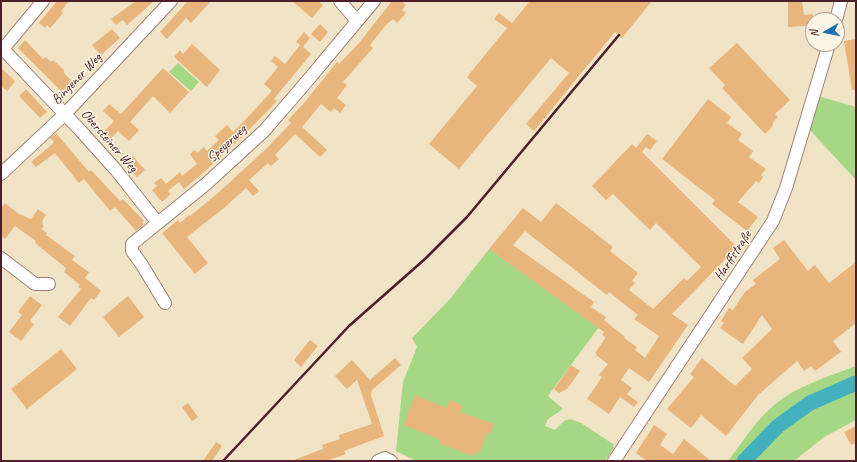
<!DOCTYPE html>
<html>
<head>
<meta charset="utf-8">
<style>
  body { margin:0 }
  #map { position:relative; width:857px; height:462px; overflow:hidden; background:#f1e3c5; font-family:Caveat,sans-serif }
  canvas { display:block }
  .frame { position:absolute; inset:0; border:2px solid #4a1f2b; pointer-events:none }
  .north { position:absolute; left:805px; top:12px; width:40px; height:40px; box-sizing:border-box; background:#fcf5e5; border:1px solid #b59f9b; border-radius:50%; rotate:261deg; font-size:11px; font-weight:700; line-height:16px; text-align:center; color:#4a1f2b }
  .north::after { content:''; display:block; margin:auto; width:14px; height:18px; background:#1f6fb2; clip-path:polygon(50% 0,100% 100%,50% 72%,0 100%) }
</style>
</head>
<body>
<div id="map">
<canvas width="857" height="462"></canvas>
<div class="frame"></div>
<div class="north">N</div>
</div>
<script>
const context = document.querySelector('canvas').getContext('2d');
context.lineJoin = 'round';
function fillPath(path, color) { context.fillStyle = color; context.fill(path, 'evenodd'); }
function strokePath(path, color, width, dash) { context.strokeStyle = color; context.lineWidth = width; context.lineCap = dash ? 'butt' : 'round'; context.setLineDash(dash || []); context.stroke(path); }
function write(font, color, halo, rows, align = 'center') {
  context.font = font + ' Caveat,sans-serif'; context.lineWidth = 3; context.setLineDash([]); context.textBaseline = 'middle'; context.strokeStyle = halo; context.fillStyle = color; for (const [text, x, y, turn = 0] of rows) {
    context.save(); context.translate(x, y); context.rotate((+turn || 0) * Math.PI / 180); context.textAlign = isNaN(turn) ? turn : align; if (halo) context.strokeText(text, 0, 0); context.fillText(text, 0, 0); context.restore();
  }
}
fillPath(new Path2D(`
  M 178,63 L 199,82 L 191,91 L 169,72 Z
  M 818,96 L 856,107 L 856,180 L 808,128 Z
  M 489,249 L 599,327 L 548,396 L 563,409 L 548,419 L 545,426 L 555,430 L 564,421 L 570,419 L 581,423 L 613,444 L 614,448 L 605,461 L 416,461 L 396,451 L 403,382 L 417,347 L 412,338 L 450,299 Z
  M 856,366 L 856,420 L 824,437 L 794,461 L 728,461 C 742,443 755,421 773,406 C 796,386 828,377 856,366 Z`), '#a6d785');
strokePath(new Path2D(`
  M 744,461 L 778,426 L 810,403 L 856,383`), '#42b1bd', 15);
fillPath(new Path2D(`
  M 57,1 L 69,1 L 61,11 L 63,13 L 54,24 L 50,28 L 47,25 L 45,28 L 39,23 Z
  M 136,1 L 154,1 L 127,25 L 123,20 L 116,25 L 111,19 Z
  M 188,1 L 211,1 L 191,23 L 186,18 L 167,39 L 160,32 Z
  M 292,1 L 318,1 L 323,5 L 312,18 Z
  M 392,1 L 401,1 L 406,5 L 402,10 L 406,13 L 397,23 L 393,19 L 386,25 L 370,45 L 373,48 L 343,82 L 347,85 L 337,98 L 346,105 L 340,113 L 334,108 L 331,112 L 321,104 L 302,127 L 327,150 L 320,157 L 295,134 L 275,155 L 279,159 L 271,166 L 268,163 L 249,180 L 259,191 L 253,196 L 246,188 L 224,208 L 187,237 L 208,263 L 195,274 L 162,233 L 178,220 L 180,223 L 189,215 L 190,216 L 218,193 L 267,148 L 291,123 L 288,120 L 304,103 L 337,62 L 339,64 L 359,43 Z
  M 530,1 L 652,1 L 622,38 L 615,32 L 534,131 L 526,124 L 569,73 L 551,58 L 459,169 L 429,144 L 477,86 L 467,77 L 507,28 L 494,19 L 499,13 L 512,23 Z
  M 788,1 L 802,1 L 804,15 L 813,14 L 813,28 L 807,28 L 806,26 L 788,27 Z
  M 320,24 L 328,32 L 320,42 L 311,34 Z
  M 112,29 L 120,38 L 101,55 L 92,45 Z
  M 304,32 L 310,38 L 303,47 L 311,54 L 274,99 L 277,101 L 240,139 L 203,173 L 184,189 L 179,182 L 168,191 L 171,194 L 162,202 L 152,190 L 157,186 L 154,183 L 161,178 L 166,184 L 180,172 L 182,176 L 197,164 L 190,154 L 195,150 L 197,153 L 204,147 L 207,151 L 219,140 L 215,136 L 227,125 L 233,132 L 245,120 L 272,91 L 264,84 L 278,67 L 271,61 L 275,56 L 285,64 L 300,45 L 296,42 Z
  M 856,39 L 856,90 L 852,90 L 844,41 Z
  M 25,40 L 43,59 L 46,57 L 51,62 L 53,60 L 64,70 L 64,73 L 74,83 L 64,94 L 18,48 Z
  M 737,43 L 790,100 L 775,114 L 778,117 L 774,121 L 772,127 L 765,134 L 722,88 L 725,85 L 709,68 Z
  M 192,44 L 220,70 L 207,87 L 174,57 L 180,50 L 183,54 Z
  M 1,68 L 15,81 L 7,91 L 1,86 Z
  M 163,68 L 189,92 L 170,113 L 153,96 L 130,122 L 139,130 L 129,141 L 118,131 L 108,141 L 101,135 L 114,121 L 103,111 L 109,104 L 121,114 Z
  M 26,89 L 47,112 L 40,118 L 19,96 Z
  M 708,99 L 731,117 L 727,123 L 742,134 L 738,140 L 753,151 L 749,157 L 766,169 L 761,175 L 763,177 L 759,183 L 756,181 L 738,202 L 758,217 L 747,231 L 712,204 L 715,200 L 662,159 Z
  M 56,133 L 89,172 L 91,170 L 120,201 L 123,199 L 144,221 L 142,222 L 144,224 L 136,231 L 115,207 L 110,211 L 84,179 L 79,183 L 55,153 L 36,167 L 31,162 L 50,146 L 54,142 L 50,138 Z
  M 647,134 L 657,141 L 650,150 L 646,147 L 642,152 L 737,247 L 672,314 L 688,325 L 649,382 L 629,368 L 621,380 L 632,388 L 627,394 L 638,402 L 634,407 L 620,397 L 609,414 L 587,399 L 602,377 L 599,375 L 608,364 L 596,355 L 597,354 L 595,353 L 606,337 L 602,335 L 604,332 L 489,249 L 523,208 L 541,222 L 556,203 L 613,247 L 610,251 L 638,273 L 632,281 L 635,283 L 629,290 L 653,309 L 684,278 L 687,281 L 701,267 L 656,223 L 650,230 L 613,194 L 606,200 L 592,186 L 632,144 L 636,148 ZM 525,231 L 607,295 L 609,292 L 619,300 L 638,315 L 634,319 L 659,336 L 645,358 L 635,350 L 637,347 L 624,338 L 625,337 L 604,320 L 606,317 L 591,307 L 594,302 L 513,245 Z
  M 133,156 L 145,170 L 137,177 L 125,162 Z
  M 5,203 L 19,214 L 31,219 L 38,209 L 46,215 L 42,221 L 43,222 L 42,224 L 44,226 L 41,229 L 47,233 L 46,235 L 75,256 L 72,260 L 89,272 L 85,278 L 101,291 L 94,300 L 91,298 L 70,326 L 58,317 L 81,289 L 78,287 L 80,285 L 64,272 L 66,268 L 35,243 L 36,241 L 15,226 L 5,239 L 1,236 L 1,208 Z
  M 784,240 L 808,271 L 815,265 L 829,283 L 856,262 L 856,323 L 833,341 L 841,352 L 815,371 L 811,366 L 804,371 L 797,361 L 758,395 L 726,436 L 701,415 L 691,428 L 667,409 L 694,377 L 690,374 L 702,358 L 735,386 L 752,369 L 742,358 L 772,329 L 762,315 L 743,344 L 720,328 L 724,323 L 721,321 L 729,308 L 733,310 L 745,292 L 756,284 L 753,280 L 780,259 L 773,248 Z
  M 30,296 L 42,305 L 30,321 L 34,324 L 21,341 L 9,332 L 22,315 L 18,312 Z
  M 128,296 L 144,317 L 119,337 L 103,317 Z
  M 310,340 L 318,346 L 301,367 L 294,360 Z
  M 61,349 L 77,369 L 27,409 L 11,389 Z
  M 395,358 L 401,365 L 372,390 L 371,395 L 384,436 L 344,451 L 346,454 L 326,461 L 291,461 L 323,449 L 322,445 L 340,439 L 339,435 L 372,424 L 357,380 L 347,389 L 335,376 L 352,360 L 370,380 Z
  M 571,365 L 580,371 L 567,389 L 559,393 L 554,389 Z
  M 415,395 L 447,408 L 450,400 L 462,405 L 460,412 L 494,424 L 490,434 L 487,432 L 480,453 L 475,452 L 473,456 L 457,450 L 440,444 L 441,440 L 404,425 Z
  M 188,403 L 198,417 L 192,421 L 182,407 Z
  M 654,425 L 667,434 L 660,445 L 673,454 L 684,439 L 711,461 L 647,461 L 636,453 Z
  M 856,426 L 856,443 L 851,445 L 844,432 Z
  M 216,442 L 222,446 L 212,461 L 203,461 Z`), '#e8b57c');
const minor = new Path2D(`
  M 340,1 L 357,21
  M 836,20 L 841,1
  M 1,47 L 80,130 L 116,170 L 157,222
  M 3,49 L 43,1
  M 1,174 L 65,114 L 171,1
  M 1,258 L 35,284 L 49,284
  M 165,303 L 142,265 L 132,251 L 132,244 L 206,184 L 264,131 L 303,86 L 374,1
  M 378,461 L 385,458 L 391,461
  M 614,461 L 773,221 L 786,188 L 829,44`);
strokePath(minor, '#9e8178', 14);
strokePath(minor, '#fff', 12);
strokePath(new Path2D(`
  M 223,461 L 349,326 L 425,259 L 467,217 L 619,35`), '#4a1f2b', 2.5);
write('14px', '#4a1f2b', '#fcf5e5', [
  ["Bingener Weg",77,79,-46],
  ["Obersteiner Weg",109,141,49],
  ["Speyerweg",227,144,-43],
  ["Harffstraße",733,256,-57]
]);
</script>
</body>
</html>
